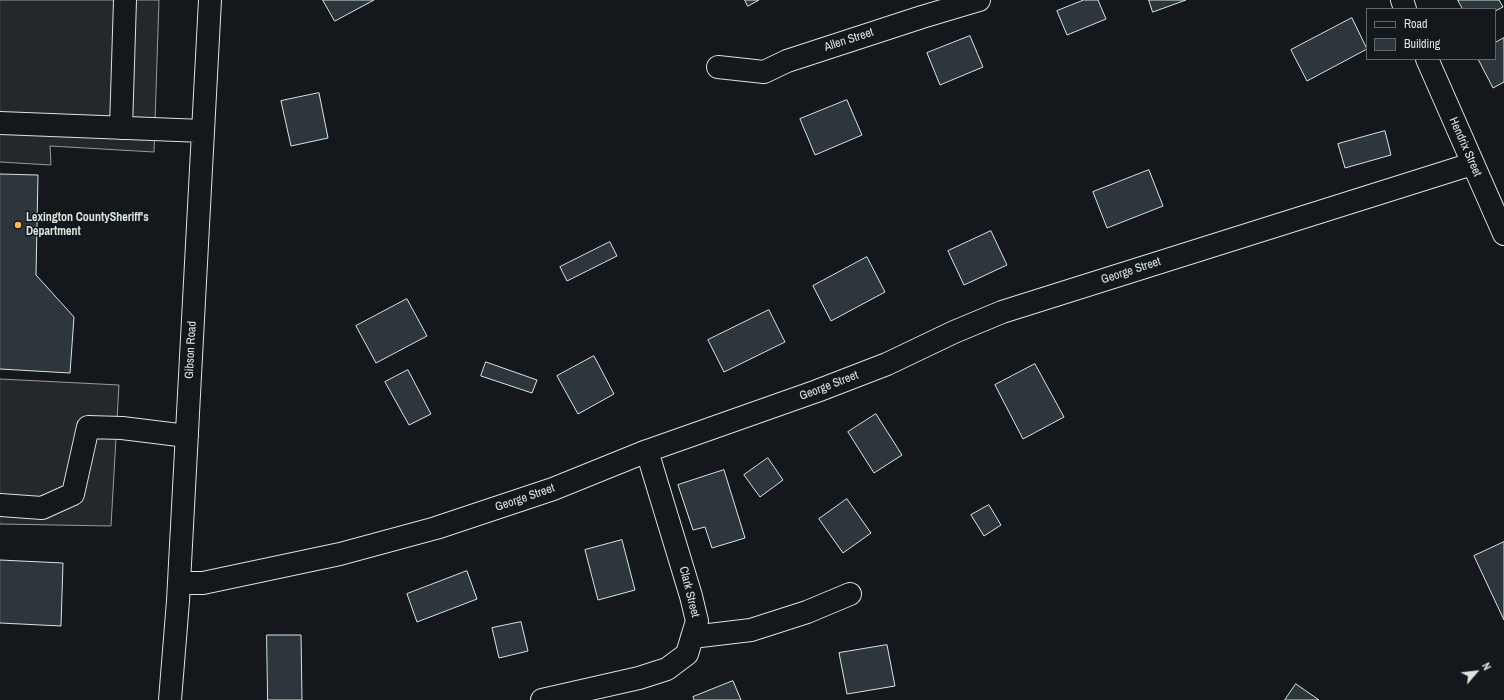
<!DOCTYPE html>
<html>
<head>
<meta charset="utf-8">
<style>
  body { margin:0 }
  #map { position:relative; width:1504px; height:700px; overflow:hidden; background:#14181c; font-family:"Archivo Narrow",sans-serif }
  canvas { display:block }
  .legend { position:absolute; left:1366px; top:8px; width:130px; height:52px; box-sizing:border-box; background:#14181c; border:1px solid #626a69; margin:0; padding:5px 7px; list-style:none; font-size:12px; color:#d8e6dc }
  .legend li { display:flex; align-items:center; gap:8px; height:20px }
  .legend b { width:20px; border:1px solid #626a69 }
  .north { position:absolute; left:1456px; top:652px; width:40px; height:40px; -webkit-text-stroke:3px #14181c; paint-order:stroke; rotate:62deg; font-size:11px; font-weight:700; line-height:16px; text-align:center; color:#d8e6dc }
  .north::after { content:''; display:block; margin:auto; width:14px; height:18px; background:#d8e6dc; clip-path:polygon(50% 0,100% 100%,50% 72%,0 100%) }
</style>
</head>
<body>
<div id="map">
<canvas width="1504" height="700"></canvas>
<ul class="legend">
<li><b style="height:5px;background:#14181c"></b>Road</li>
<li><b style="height:11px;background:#2c363c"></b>Building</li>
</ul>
<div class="north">N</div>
</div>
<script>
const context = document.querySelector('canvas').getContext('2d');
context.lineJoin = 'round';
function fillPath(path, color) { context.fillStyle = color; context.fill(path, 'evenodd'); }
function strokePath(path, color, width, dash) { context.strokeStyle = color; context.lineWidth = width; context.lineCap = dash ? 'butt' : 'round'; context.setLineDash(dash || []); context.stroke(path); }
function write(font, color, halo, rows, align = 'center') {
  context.font = font + ' "Archivo Narrow",sans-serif'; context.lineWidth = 3; context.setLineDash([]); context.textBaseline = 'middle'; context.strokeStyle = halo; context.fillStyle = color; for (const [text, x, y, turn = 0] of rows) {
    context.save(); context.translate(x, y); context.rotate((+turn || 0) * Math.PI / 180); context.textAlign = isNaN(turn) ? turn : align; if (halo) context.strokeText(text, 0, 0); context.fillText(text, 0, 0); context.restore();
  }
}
const parking = new Path2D(`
  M 0,0 L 159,0 L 154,152 L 50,146 L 51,165 L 0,162 Z
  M 0,379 L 119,385 L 111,526 L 0,524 Z`);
fillPath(parking, '#24282b');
strokePath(parking, '#939e99', 1);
const building = new Path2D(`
  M 323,0 L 374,0 L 335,21 Z
  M 745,0 L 759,0 L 748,6 Z
  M 1084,0 L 1098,0 L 1106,19 L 1067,35 L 1057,11 Z
  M 1149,0 L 1186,0 L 1153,12 Z
  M 1458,0 L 1499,0 L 1503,7 L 1495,11 L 1495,9 L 1463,9 Z
  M 1352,18 L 1367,49 L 1307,81 L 1291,50 Z
  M 970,36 L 983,67 L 940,85 L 927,53 Z
  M 1504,38 L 1504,82 L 1493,88 L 1478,59 L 1495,59 L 1495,43 Z
  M 319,93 L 328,138 L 291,146 L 281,101 Z
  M 847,100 L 862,135 L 815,155 L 800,119 Z
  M 1385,131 L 1391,155 L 1345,168 L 1338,144 Z
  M 1149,170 L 1163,206 L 1107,228 L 1093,192 Z
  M 0,174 L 38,175 L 36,275 L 74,317 L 70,373 L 0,369 Z
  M 991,231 L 1007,265 L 964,285 L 948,251 Z
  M 610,242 L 617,256 L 567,281 L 560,267 Z
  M 867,257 L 885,292 L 831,321 L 813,286 Z
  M 407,299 L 427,336 L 376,363 L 356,326 Z
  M 769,310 L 785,342 L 724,372 L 708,340 Z
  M 594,356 L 614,394 L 578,414 L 557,376 Z
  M 486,362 L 537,380 L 532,393 L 481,376 Z
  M 1035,364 L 1064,417 L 1023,439 L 995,385 Z
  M 408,370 L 431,414 L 409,425 L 385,382 Z
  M 876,414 L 902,455 L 874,473 L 848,432 Z
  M 768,458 L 783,480 L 760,497 L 744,475 Z
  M 724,470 L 745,538 L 712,548 L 705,527 L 693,530 L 678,485 Z
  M 847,499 L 871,533 L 843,553 L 819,519 Z
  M 989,505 L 1001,525 L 984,536 L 971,515 Z
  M 622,540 L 635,590 L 598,600 L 585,550 Z
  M 1504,542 L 1504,620 L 1474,556 Z
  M 0,560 L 63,563 L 61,626 L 0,623 Z
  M 467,571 L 477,599 L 417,622 L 407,594 Z
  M 521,622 L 528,651 L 499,658 L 492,628 Z
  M 267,635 L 301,635 L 302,700 L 268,700 Z
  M 887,645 L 895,686 L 847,694 L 839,653 Z
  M 733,681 L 741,700 L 694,700 L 693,697 Z
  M 1296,684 L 1319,700 L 1285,700 Z`);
fillPath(building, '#2c363c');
strokePath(building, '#d8e6dc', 1);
const minor = new Path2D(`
  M 1402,0 L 1405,9
  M 1427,59 L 1504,234
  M 718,67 L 764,72 L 787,61 L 922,17 L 979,0
  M 0,123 L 203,131
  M 121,128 L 125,0
  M 0,505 L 42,508 L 73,494 L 88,427 L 122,428 L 187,436
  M 179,583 L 203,583 L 340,554 L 436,528 L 553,489 L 647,451 L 817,391 L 887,364 L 954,332 L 1002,312 L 1472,164
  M 692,637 L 751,630 L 807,612 L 850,594
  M 170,700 L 178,601 L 210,0
  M 542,700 L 639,678 L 667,669 L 687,654 L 697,621 L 691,596 L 647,451`);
strokePath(minor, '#d8e6dc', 24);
strokePath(minor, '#14181c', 22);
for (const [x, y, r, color] of [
  [18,225,4,"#ffb74d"]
]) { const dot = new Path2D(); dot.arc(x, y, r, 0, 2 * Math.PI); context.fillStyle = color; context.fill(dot); strokePath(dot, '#14181c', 1.5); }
write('12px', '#d8e6dc', '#14181c', [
  ["Allen Street",849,40,-18],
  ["Hendrix Street",1465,147,66],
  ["George Street",1131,271,-18],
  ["Gibson Road",191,350,-87],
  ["George Street",829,386,-21],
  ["George Street",525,498,-19],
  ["Clark Street",689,592,76]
]);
write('bold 12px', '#d8e6dc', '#14181c', [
  ["Lexington CountySheriff's",26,218],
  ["Department",26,232]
], 'left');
</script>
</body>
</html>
